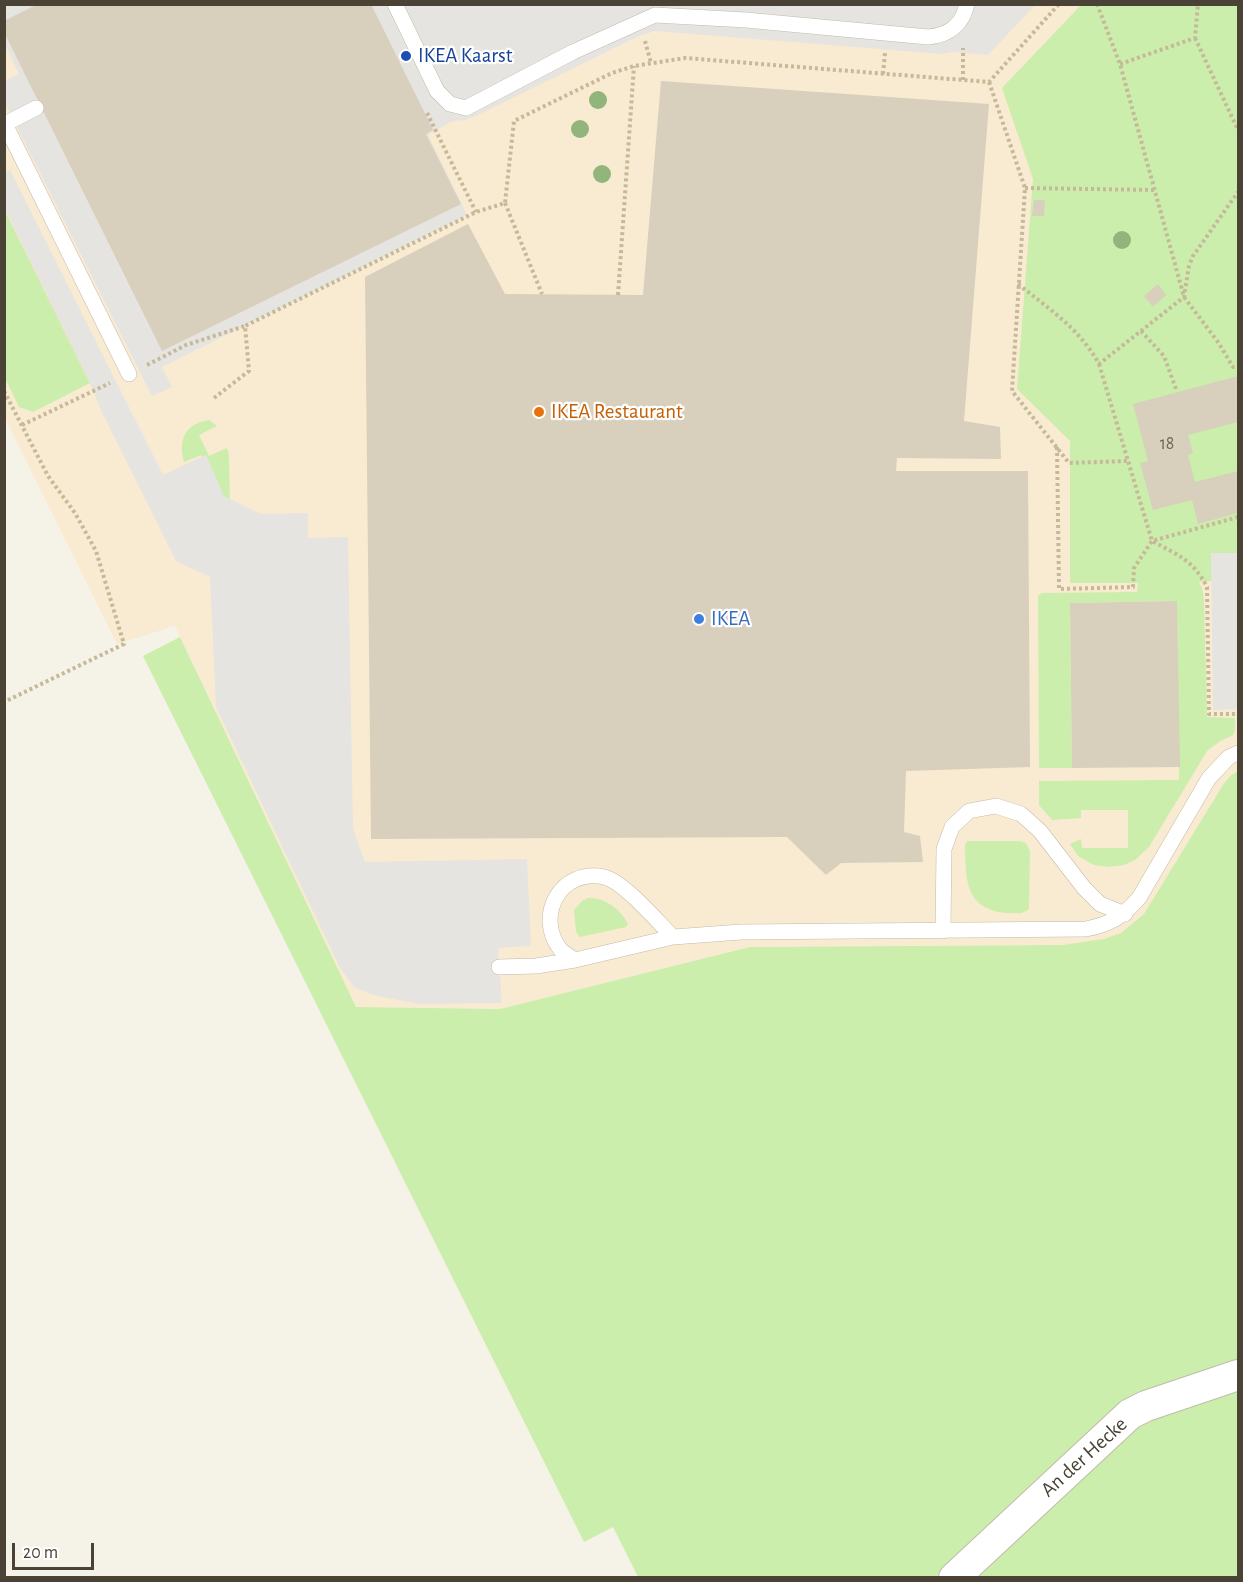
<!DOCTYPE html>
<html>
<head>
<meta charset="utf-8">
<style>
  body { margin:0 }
  #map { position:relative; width:1243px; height:1582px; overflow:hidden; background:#f5f2e8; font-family:"Alegreya Sans",sans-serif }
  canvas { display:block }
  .frame { position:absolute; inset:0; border:6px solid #4a4335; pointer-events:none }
  .scale { position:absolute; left:12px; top:1543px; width:82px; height:27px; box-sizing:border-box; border:3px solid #4a4335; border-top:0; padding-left:8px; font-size:18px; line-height:21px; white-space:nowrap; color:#4a4335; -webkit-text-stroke:4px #fff; paint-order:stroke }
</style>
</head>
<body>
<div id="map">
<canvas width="1243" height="1582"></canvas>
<div class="frame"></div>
<div class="scale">20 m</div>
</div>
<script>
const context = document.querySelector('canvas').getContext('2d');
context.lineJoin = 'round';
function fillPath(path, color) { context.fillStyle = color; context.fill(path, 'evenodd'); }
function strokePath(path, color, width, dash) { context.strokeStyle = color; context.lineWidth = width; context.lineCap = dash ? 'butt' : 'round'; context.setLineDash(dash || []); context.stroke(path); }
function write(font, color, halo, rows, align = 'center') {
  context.font = font + ' "Alegreya Sans",sans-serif'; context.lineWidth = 4.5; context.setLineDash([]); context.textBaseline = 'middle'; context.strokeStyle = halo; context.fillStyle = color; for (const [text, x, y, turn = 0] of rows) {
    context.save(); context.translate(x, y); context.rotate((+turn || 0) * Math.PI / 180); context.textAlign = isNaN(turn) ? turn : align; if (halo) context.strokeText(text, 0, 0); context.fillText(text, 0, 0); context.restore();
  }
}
fillPath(new Path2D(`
  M 5,5 L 1238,5 L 1238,948 L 1063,945 L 750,947 L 500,1009 L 356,1007 L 175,626 L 117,644 L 5,418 Z`), '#f9ebd1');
fillPath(new Path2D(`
  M 1081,5 L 1238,5 L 1238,553 L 1212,553 L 1212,581 L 1199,582 L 1202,588 L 1204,599 L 1207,717 L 1235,718 L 1235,730 L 1233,735 L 1220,741 L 1207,751 L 1149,847 L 1135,860 L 1124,865 L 1108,867 L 1094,865 L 1078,856 L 1070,844 L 1081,839 L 1082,848 L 1128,848 L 1128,810 L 1081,810 L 1081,818 L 1052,820 L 1039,805 L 1039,781 L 1179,780 L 1177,601 L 1070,603 L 1072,768 L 1039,768 L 1038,596 L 1042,593 L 1137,592 L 1138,583 L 1070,583 L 1070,441 L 1017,389 L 1033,179 L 1002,88 Z
  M 4,209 L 90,383 L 33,412 L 19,407 L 5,378 Z
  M 209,420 L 217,426 L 199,435 L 209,456 L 227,448 L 229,455 L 230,509 L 218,492 L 201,455 L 184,462 C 178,439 185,424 209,420 Z
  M 180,637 L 356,1007 L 500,1009 L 750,947 L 1063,945 L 1104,939 L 1121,933 L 1144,914 L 1223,785 L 1230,776 L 1238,771 L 1238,1366 L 1152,1395 L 941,1577 L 638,1577 L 613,1527 L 584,1542 L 143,656 Z
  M 967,841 L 1020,841 L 1026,843 L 1030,851 L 1029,909 C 1022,915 1015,913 1006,913 C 964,909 966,878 965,845 Z
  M 588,898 C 604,897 621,909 628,924 L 626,927 L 580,937 L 576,932 L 574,910 L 582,901 Z
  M 1238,1385 L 1238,1577 L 968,1578 L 1142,1418 Z`), '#cbeeac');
fillPath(new Path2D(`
  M 5,4 L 1035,5 L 988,55 L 952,52 L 942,54 L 655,31 L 641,35 L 476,116 L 466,120 L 452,121 L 428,135 L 467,215 L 162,367 L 172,387 L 152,396 L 7,107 L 5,108 L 5,81 L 19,74 L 5,44 Z
  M 10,170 L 163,475 L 206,455 L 224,496 L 261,514 L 308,513 L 308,538 L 348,537 L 353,829 L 365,862 L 527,859 L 531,946 L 498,948 L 502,1003 L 419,1004 L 373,995 L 354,987 L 339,966 L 216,707 L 210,577 L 176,561 L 101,410 L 90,383 L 5,209 L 5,172 Z
  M 1211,553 L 1238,553 L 1238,709 L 1213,710 Z`), '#e6e4e0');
fillPath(new Path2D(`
  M 38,4 L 371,4 L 433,130 L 426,134 L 461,204 L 162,351 L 4,32 L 4,21 Z
  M 661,81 L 989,104 L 964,421 L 1000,427 L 1001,459 L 897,458 L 896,471 L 1028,471 L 1030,767 L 906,771 L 904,832 L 920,836 L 923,862 L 841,863 L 826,875 L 787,837 L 371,839 L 365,277 L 468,224 L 505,294 L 643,295 Z
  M 1034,200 L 1045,200 L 1044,216 L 1032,216 Z
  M 1158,284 L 1166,295 L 1153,307 L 1144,296 Z
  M 1238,376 L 1238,422 L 1188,435 L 1193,453 L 1188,455 L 1195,482 L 1238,471 L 1238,513 L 1198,524 L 1192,500 L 1153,510 L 1140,463 L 1148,461 L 1133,404 Z
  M 1177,601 L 1180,767 L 1072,768 L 1070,603 Z`), '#d8cfbc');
const lane = new Path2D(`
  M 395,4 L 437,91 L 450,104 L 466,108 L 573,52 L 655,15 L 746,20 L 928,37 C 949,35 962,26 967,4
  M 36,108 L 5,124 L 129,374
  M 943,931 L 944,849 L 952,827 L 969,811 L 996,806 L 1021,814 L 1040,831 L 1084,888 L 1100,904 L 1125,914
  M 673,937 C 658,922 623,881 604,877 C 560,868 535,916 560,949 C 564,953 570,957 575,960 L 673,937 L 741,932 L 1086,929 C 1111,924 1122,917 1139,898 L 1209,778 L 1229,757 L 1238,753
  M 499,967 L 536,966 L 575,960`);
const street = new Path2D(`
  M 954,1578 L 1130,1414 L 1146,1406 L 1238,1375`);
strokePath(lane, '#c2bba9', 16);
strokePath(street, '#c2bba9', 32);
strokePath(new Path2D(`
  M 1097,4 L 1120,64 L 1184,297 L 1218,342 L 1233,367 L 1238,365
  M 1195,38 L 1238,130
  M 645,41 L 651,63
  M 1120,64 L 1195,38 L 1198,4
  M 883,74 L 885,53
  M 963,80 L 963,48
  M 989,82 L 1025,188 L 1012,391 L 1069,463 L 1127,461
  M 427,113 L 476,212
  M 1025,188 L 1155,190
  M 505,203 L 542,294
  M 1018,284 C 1048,308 1080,329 1099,364 L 1184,297 L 1189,266 L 1193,256 L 1238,192
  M 618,295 L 634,66
  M 1141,331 L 1164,356 L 1176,389
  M 1099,364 L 1152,541 C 1178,555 1193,560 1207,587 L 1209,714 L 1238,714
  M 147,365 L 186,345 L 245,326
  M 4,391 L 48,476 L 75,513 L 96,551 L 124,644 L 4,702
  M 214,398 L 249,371 L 245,326 L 476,212 L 505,203 L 514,121 L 612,73 L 634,66 L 685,58 L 989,82 L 1059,4
  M 22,425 L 110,383
  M 1057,447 L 1059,589 L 1133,587 L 1134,568 L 1152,541 L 1238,517`), '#c6b999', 4, [3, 3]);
strokePath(lane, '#fff', 15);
strokePath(street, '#fff', 30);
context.fillStyle = '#91b57b';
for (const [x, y] of [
  [598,100],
  [580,129],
  [602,174],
  [1122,240]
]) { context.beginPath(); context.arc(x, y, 9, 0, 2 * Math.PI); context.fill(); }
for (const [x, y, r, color] of [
  [406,56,6,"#1a4fb4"],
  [539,412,6,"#e8710a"],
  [699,619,6,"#3f7fe0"]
]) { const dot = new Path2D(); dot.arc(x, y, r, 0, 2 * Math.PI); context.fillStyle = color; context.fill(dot); strokePath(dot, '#fff', 2); }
write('18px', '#6e6657', null, [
  ["18",1167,444]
]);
write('21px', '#164399', '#fff', [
  ["IKEA Kaarst",418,56]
], 'left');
write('21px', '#c56008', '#fff', [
  ["IKEA Restaurant",551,412]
], 'left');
write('21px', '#366cbe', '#fff', [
  ["IKEA",711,619]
], 'left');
write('21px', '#4a4335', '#fff', [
  ["An der Hecke",1084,1457,-42]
]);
</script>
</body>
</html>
